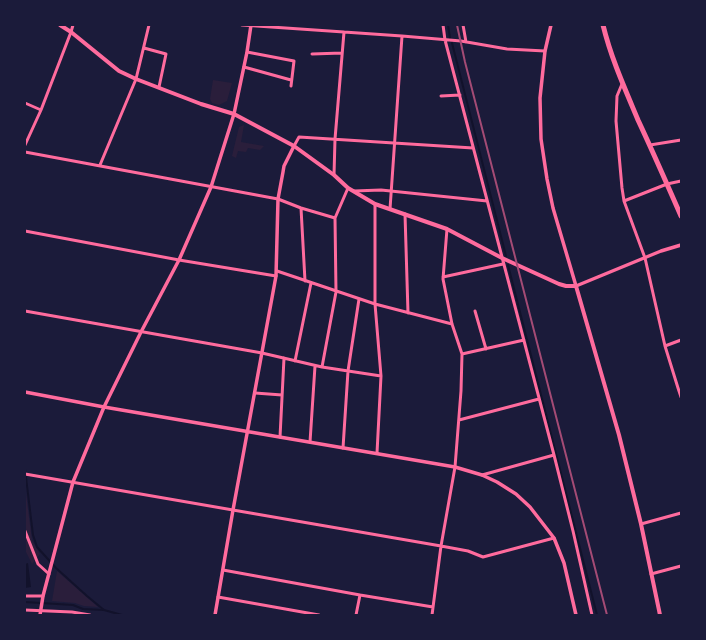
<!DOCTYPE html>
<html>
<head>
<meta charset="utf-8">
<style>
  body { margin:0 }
  #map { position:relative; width:706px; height:640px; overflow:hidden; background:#1b1b3a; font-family:Cabin,sans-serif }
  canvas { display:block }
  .frame { position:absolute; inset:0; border:26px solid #1b1b3a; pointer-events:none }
</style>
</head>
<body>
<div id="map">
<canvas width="706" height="640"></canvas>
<div class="frame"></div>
</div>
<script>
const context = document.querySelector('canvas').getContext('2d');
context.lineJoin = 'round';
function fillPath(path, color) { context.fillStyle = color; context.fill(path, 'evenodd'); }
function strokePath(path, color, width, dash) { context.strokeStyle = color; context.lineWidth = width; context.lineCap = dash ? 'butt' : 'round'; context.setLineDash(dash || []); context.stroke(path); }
fillPath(new Path2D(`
  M 213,80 L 232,83 L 227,101 L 219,105 L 212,103 L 210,99 Z
  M 244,125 L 241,142 L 264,146 L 260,150 L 248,148 L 246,152 L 238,151 L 236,158 L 232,156 L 239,127 Z
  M 25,486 L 32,540 L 37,549 L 40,554 L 32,564 L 25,550 Z
  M 57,571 L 98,607 L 84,606 L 75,603 L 52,601 Z`), '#2a1e3b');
fillPath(new Path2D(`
  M 28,563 L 31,587 L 25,588 L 25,564 Z`), '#12122b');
strokePath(new Path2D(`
  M 448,25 L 450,38
  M 452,43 L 506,256
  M 508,265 L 597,615
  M 25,469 L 33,535 L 37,547 L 56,568 L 87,596 L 104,610
  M 25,602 L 73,605 L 83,609 L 104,610 L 122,615`), '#12122b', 2);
strokePath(new Path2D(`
  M 242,25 L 402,36 L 461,41 L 507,49 L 545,51
  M 443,25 L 445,40 L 554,455 L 573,531 L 592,615
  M 463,25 L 466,42
  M 144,48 L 166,54 L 159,87
  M 247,52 L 294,61 L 291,86
  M 312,54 L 342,53
  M 244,67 L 291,80
  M 622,84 L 617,96 L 616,121 L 622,188 L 624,201 L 645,258 L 665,346 L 678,388 L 681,397
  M 441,96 L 460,95
  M 25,103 L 41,110
  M 25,145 L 41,110 L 71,32 L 73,25
  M 650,145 L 681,140
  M 294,146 L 299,137 L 473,148
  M 25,152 L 278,199 L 301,208 L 335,218
  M 100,165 L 136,79 L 149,25
  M 334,175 L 335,139 L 344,32
  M 354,191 L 381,190 L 487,201
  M 624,201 L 667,184 L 681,181
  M 375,204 L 375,304 L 381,376 L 377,453
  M 301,208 L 305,281
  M 390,209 L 402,36
  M 405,214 L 408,313
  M 25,231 L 179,260 L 276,276
  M 277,271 L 375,304 L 452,324
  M 443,277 L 503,264
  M 25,311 L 262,353 L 322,367 L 381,376
  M 475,311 L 486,349
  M 665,346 L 681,340
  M 462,354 L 524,340
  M 295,361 L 311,283
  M 322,367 L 336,292 L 335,218 L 348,188
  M 255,393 L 282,395
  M 459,420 L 539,399
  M 280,437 L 284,358
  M 310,442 L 315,366
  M 343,448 L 348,371 L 359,299
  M 25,474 L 441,546 L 468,551 L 483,557 L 554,538
  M 482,475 L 554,455
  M 641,524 L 681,513
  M 25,531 L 38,564 L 49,574
  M 223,570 L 360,595 L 433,607
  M 651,574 L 681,566
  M 25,596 L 43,596
  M 218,597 L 319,615
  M 25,610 L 72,612 L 90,615
  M 356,615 L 360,595
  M 432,615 L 441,546 L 455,467 L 461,391 L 462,354 L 452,324 L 443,279 L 447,229`), '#ff6b9d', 3);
strokePath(new Path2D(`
  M 551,25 L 545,51 L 540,98 L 541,139 L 547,179 L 553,208 L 576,286 L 661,251 L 681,245
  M 25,392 L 104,407 L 455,467 L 482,475 L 497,482 L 516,494 L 530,507 L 554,538 L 564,563 L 576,615
  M 40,615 L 43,596 L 73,482 L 104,407 L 141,332 L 179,260 L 211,187 L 234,114 L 247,52 L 251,25
  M 215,615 L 233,510 L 276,276 L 278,199 L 283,172 L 284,166 L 294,146`), '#ff6b9d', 3.5);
strokePath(new Path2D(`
  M 60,25 L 71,32 L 119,71 L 136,79 L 201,104 L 234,114 L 294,146 L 334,175 L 348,188 L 375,204 L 447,229 L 502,258 L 559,284 L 566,286 L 576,286 L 619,435 L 641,524 L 660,615`), '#ff6b9d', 4);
strokePath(new Path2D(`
  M 603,25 C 611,58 625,89 638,120 C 653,152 667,184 681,216`), '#ff6b9d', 5);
strokePath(new Path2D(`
  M 457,25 L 465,62 L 607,615`), '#a44b75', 2);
</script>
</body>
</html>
